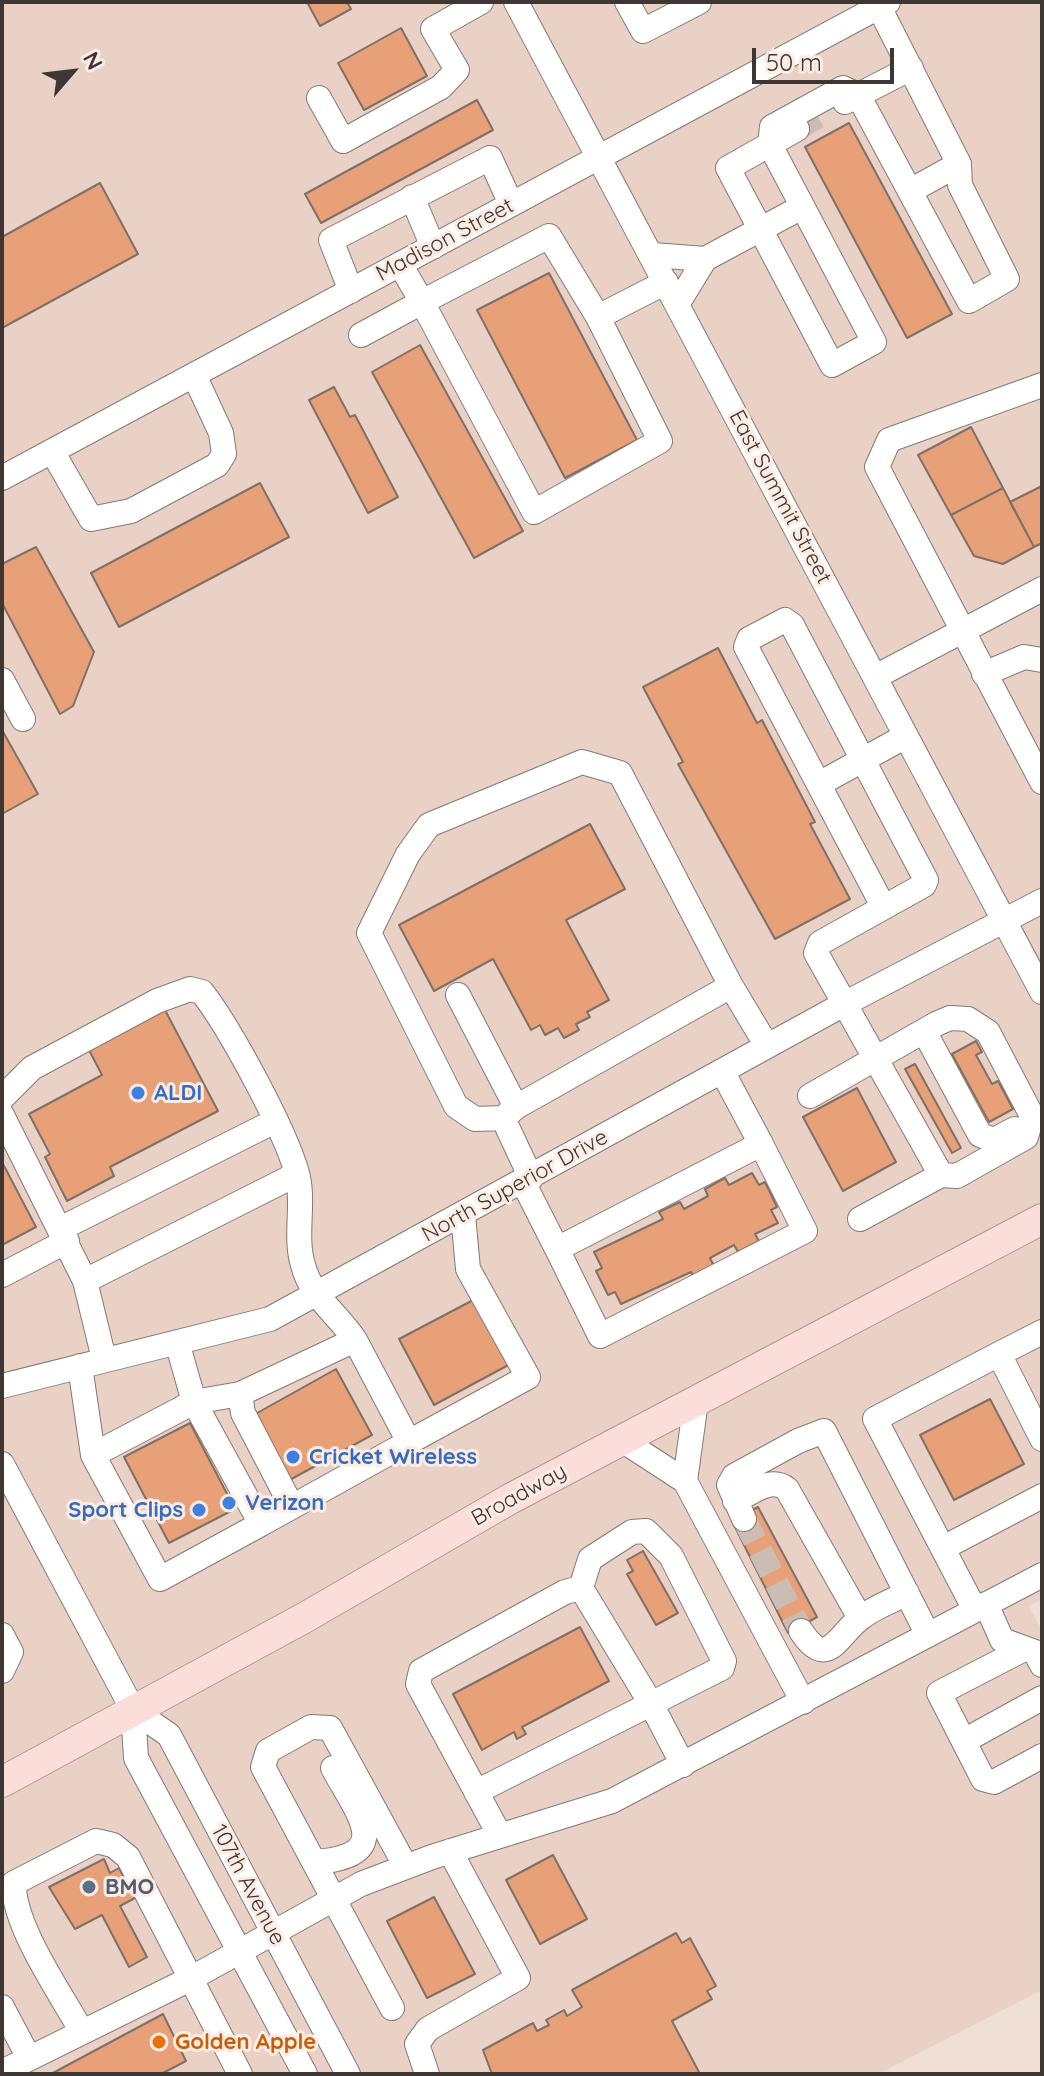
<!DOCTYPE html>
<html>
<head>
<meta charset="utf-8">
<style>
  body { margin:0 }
  #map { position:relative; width:1044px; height:2076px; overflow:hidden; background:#f0dfd5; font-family:Quicksand,sans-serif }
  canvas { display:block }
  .frame { position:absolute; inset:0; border:4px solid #3d3632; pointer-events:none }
  .north { position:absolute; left:32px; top:32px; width:80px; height:80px; -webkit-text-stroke:6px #fdece3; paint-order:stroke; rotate:62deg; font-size:22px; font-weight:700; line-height:32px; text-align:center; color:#3d3632 }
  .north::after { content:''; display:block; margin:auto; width:28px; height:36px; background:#3d3632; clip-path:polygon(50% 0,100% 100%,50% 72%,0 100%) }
  .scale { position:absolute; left:752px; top:48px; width:142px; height:36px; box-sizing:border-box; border:4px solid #3d3632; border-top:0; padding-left:10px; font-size:24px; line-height:28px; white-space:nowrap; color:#3d3632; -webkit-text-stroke:6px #fdece3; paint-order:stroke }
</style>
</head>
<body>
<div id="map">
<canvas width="1044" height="2076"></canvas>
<div class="frame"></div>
<div class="north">N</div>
<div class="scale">50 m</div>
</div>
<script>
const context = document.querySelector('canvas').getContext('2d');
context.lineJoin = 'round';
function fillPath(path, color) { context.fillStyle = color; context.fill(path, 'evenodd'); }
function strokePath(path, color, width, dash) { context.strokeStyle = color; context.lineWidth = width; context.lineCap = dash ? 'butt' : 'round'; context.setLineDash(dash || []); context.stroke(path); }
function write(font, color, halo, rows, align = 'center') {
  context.font = font + ' Quicksand,sans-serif'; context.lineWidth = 6; context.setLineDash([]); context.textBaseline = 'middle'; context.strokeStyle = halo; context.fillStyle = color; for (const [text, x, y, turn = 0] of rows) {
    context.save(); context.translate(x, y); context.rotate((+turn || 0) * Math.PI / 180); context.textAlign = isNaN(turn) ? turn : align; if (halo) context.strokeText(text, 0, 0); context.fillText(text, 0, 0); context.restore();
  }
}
fillPath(new Path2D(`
  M 2,2 L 1042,2 L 1042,1599 L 1029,1606 L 1042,1631 L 1042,1990 L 878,2074 L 2,2074 Z`), '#e9d2c5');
const building = new Path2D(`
  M 307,2 L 347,2 L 351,9 L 320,26 Z
  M 401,28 L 427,76 L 364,110 L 338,63 Z
  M 477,100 L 493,130 L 321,223 L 305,194 Z
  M 849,123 L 952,314 L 907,338 L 805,147 Z
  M 100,183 L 138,254 L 2,328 L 2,237 Z
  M 549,273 L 637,440 L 565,478 L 477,310 Z
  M 420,345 L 523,531 L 474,558 L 372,372 Z
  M 334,387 L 350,417 L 355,415 L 398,497 L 368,513 L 309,400 Z
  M 971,427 L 1003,488 L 951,515 L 918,455 Z
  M 260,483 L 289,537 L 119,627 L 91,573 Z
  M 1042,486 L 1042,543 L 1034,547 L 1010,502 Z
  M 1003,488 L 1034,547 L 1003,564 L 974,556 L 951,515 Z
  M 36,547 L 94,652 L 73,706 L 60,714 L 2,603 L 2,564 Z
  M 718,648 L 757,723 L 762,720 L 815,822 L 810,824 L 850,899 L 775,939 L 678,764 L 683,762 L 643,687 Z
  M 2,730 L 38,794 L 2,814 Z
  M 590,824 L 625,889 L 566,920 L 609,1000 L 587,1012 L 590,1017 L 576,1024 L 579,1030 L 564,1038 L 558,1028 L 545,1035 L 540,1025 L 531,1030 L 493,959 L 434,991 L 399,925 Z
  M 165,1010 L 218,1111 L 110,1167 L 114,1176 L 67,1201 L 45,1157 L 50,1154 L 29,1114 L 102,1075 L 89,1050 Z
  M 976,1041 L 982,1052 L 976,1055 L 992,1084 L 998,1081 L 1013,1109 L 989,1122 L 952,1054 Z
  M 915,1064 L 961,1148 L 952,1153 L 905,1069 Z
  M 857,1088 L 896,1162 L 843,1191 L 803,1117 Z
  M 2,1162 L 36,1227 L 2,1245 Z
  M 752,1173 L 759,1185 L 765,1182 L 777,1207 L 771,1210 L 778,1223 L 755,1234 L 759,1241 L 738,1252 L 734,1245 L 710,1258 L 714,1266 L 693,1276 L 691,1272 L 621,1304 L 615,1292 L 608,1295 L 596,1271 L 602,1268 L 594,1252 L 663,1219 L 659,1212 L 680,1202 L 684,1209 L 708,1196 L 705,1189 L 725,1178 L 729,1185 Z
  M 479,1297 L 514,1362 L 434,1405 L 399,1339 Z
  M 336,1369 L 372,1435 L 286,1482 L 250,1417 Z
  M 990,1399 L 1024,1464 L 954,1500 L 920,1435 Z
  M 190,1423 L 235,1509 L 169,1543 L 124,1457 Z
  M 758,1507 L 817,1617 L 788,1633 L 732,1521 Z
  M 643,1551 L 678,1613 L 656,1625 L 627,1574 L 633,1571 L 627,1560 Z
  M 580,1627 L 609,1681 L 522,1727 L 526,1734 L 517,1739 L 514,1732 L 482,1750 L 453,1694 Z
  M 553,1855 L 587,1919 L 540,1944 L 506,1880 Z
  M 104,1859 L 110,1873 L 119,1868 L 135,1898 L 120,1906 L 147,1957 L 129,1967 L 102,1915 L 75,1929 L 49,1887 Z
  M 434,1897 L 475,1974 L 427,1998 L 387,1921 Z
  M 676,1933 L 682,1943 L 690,1938 L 716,1986 L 707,1991 L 712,1999 L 672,2021 L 700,2074 L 492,2074 L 483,2050 L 533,2023 L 537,2031 L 549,2025 L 546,2020 L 564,2010 L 567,2016 L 582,2007 L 572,1990 Z
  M 163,2014 L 186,2061 L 161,2074 L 51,2074 Z`);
fillPath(building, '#e7a078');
strokePath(building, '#7f7068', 2);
strokePath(new Path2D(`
  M 797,129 L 819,116
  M 744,1519 L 801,1631`), '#ccbdb4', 24, [24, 12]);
const minor = new Path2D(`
  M 516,2 L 1042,992
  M 627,2 L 643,31 L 699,2
  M 319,98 L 343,141 L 441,87 L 457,70 L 433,29 L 481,2
  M 845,102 L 911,68
  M 797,129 L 728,168 L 832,365 L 874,342 L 770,145 L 772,127 L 843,88 L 858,95 L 969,301 L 1007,279 L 960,185 L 959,164 L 879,7
  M 910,191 L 959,164
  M 412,197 L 433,247
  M 653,255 L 705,259
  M 400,264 L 422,302 L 549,236 L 598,317 L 666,282
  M 351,291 L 331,240 L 490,158 L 511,204
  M 678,303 L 705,259 L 802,207
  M 361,335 L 422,302 L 534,512 L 660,441 L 598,317
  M 1042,385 L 889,440 L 877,467 L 1042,782
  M 52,451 L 91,519 L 131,511 L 217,465 L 224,454 L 221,433 L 194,375
  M 2,478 L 888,2
  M 984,674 L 1024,657 L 1042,660
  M 875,677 L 1042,589
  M 2,680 L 23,719
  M 819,784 L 906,736
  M 458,995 L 516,1107
  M 924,1031 L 980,1135 L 994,1140 L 1015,1129
  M 810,1096 L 936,1024 L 950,1018 L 968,1019 L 988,1032 L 1032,1116 L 1026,1137 L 957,1176 L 941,1175 L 816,953 L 820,943 L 924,885 L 926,880 L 792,625 L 785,620 L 749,639 L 746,647 L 883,906
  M 2,1098 L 32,1068 L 157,1001 L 190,989 L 202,992 C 231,1030 284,1128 297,1173 C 305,1202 294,1236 303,1265 C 311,1297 338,1314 355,1340
  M 2,1115 L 85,1281 L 104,1359
  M 503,1118 L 516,1107 L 731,986
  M 531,1178 L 503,1118 L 475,1119 L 456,1106 L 369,933 L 408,854 L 429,825 L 582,762 L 620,773 L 731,986 L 767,1046
  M 523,1182 L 557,1249 L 761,1144 L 722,1071
  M 860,1219 L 941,1175
  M 60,1229 L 275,1121
  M 557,1249 L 600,1336 L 805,1231 L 761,1144
  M 2,1275 L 67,1241
  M 85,1281 L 297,1174
  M 999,1354 L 1042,1332
  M 80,1366 L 93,1455 L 160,1579 L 261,1524 L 194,1402 L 177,1342
  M 2,1386 L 270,1319 L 844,1004 L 1042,901
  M 240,1394 L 243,1413 L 292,1507
  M 622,1440 L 685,1481 L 696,1401
  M 409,1442 L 528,1377 L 468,1269 L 463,1215
  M 93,1455 L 194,1402 L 240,1394 L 355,1340 L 409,1442 L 261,1524
  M 2,1464 L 133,1710 L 136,1758 L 305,2074
  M 685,1481 L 803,1702
  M 735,1501 C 752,1493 771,1476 787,1489 L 860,1618
  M 744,1519 L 729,1485 L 734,1476 L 798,1441 L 824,1431 L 928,1635
  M 943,1548 L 1042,1496
  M 581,1588 L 650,1702 L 683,1765
  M 986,1604 L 1002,1640 L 1035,1652 L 1042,1665
  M 975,1610 L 875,1419 L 999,1354 L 1042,1439
  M 801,1631 C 828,1673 839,1632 862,1617 C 875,1607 892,1601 907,1593
  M 2,1635 L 11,1652 L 2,1671
  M 1024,1649 L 939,1693 L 983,1779 L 994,1782 L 1042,1756
  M 133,1710 L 169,1735 L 348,2074
  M 964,1741 L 1042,1698
  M 476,1792 L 722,1668 L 724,1661 L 671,1556 L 646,1531 L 632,1532 L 590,1559 L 581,1588 L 565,1592 L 421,1671 L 418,1684 L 499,1834
  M 316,1862 C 396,1855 358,1815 333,1768
  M 2,2007 L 29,2058
  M 392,2008 L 263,1767 L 268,1751 L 311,1727 L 330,1728 L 406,1867
  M 82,2032 C 61,1994 12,1924 14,1883 L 96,1841 L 113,1845 L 128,1857 L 240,2074
  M 2,2072 L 190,1979 L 361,1884 L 432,1857 L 612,1801 L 1042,1575
  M 427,2074 L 417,2044 L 428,2029 L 518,1978 L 450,1851`);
const major = new Path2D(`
  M 2,1782 L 304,1618 L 510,1499 L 1042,1219`);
strokePath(minor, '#877870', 26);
strokePath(major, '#b79490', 32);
strokePath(minor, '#fff', 24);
strokePath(major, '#fbddda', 30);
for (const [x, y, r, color] of [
  [138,1093,8,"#3f7fe0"],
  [293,1457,8,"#3f7fe0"],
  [229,1503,8,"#3f7fe0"],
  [199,1510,8,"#3f7fe0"],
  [89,1887,8,"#5c6f8a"],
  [159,2042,8,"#e8710a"]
]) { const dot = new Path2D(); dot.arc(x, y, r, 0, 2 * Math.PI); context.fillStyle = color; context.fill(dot); strokePath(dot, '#fdece3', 3); }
write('22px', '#3d3632', '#fdece3', [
  ["Madison Street",445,240,-28],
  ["East Summit Street",780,497,62],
  ["North Superior Drive",515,1186,-29],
  ["Broadway",519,1495,-29],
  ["107th Avenue",248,1885,62]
]);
write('bold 22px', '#366cbe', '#fdece3', [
  ["ALDI",154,1093],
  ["Cricket Wireless",309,1457],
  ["Verizon",245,1503],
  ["Sport Clips",183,1510,"right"]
], 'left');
write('bold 22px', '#4e5e75', '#fdece3', [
  ["BMO",105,1887]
], 'left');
write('bold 22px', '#c56008', '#fdece3', [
  ["Golden Apple",175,2042]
], 'left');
</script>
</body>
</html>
